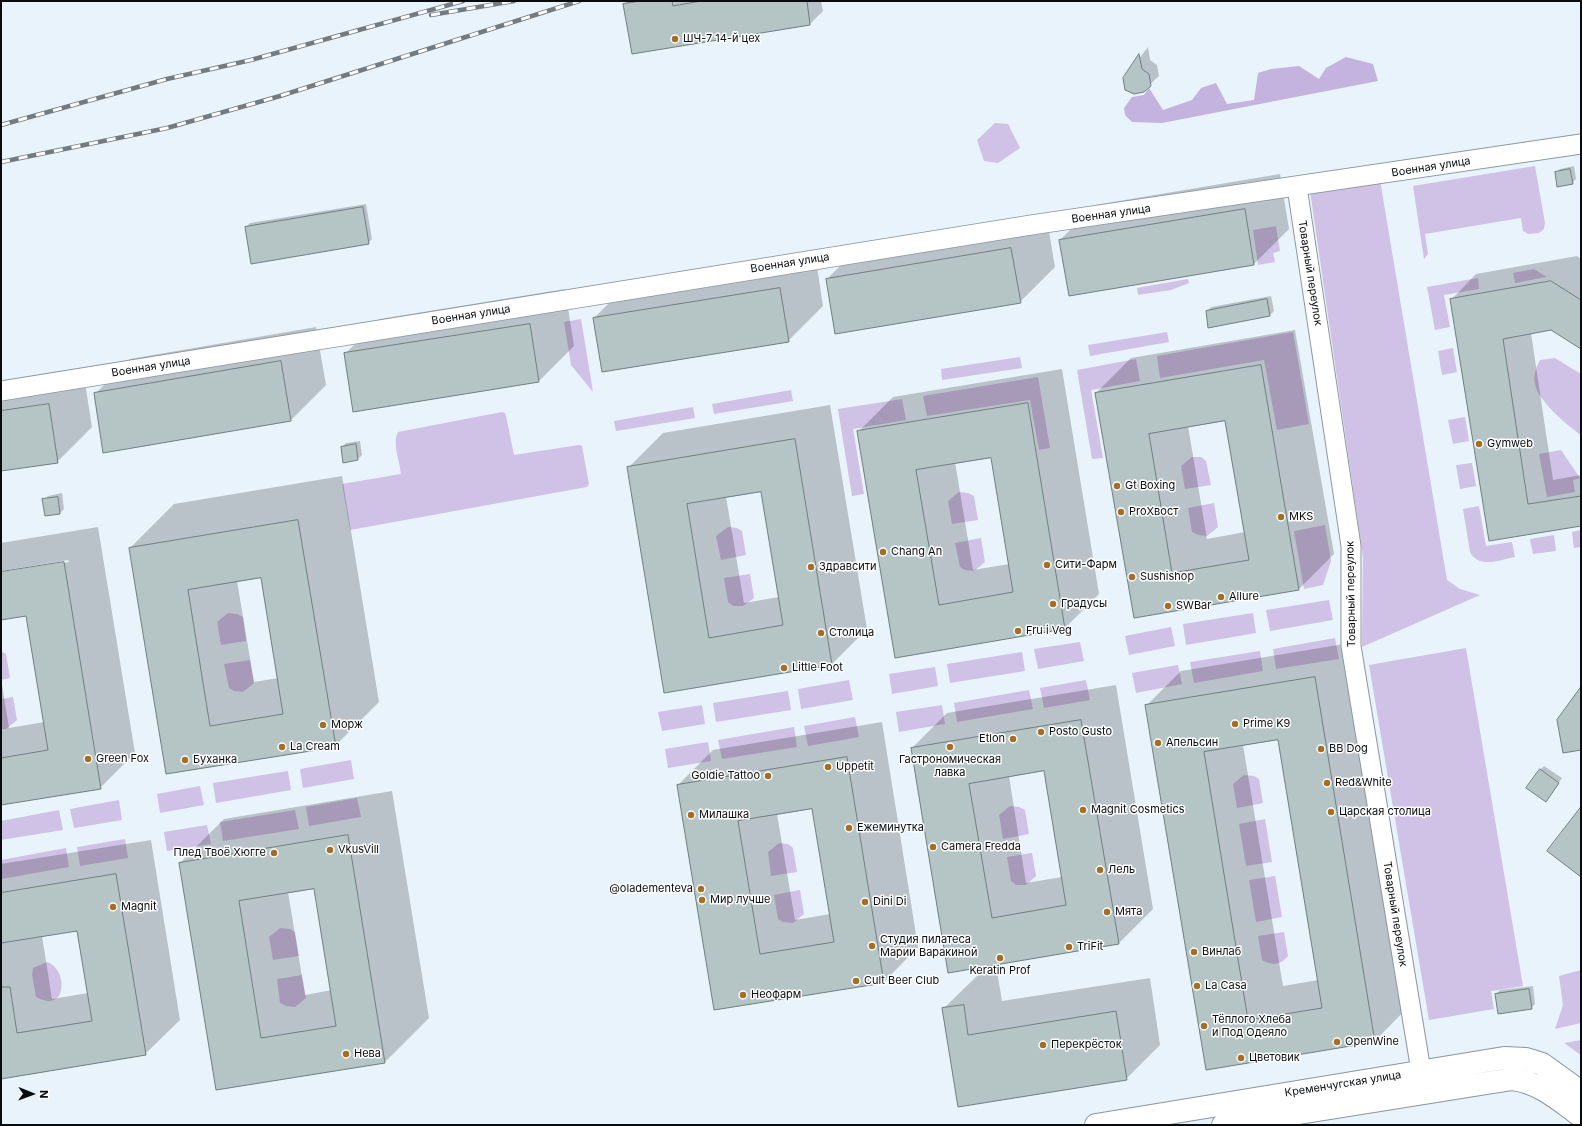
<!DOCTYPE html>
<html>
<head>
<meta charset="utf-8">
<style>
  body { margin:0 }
  #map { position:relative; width:1582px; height:1126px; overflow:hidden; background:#e8f3fb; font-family:Inter,sans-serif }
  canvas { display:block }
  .frame { position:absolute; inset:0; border:2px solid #090c0f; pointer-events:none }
  .north { position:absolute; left:12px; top:1074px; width:40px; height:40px; -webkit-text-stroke:3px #fefefe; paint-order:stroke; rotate:91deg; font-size:11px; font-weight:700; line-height:16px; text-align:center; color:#090c0f }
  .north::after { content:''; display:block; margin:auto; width:14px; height:18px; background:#090c0f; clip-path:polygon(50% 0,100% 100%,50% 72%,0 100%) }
</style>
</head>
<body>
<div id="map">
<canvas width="1582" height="1126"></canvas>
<div class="frame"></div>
<div class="north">N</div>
</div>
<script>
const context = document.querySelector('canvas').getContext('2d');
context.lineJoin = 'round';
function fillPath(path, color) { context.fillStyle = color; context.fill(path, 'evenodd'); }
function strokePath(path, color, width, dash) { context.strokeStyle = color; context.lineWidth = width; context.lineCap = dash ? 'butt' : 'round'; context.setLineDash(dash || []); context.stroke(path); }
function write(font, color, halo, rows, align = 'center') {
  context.font = font + ' Inter,sans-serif'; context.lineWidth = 3; context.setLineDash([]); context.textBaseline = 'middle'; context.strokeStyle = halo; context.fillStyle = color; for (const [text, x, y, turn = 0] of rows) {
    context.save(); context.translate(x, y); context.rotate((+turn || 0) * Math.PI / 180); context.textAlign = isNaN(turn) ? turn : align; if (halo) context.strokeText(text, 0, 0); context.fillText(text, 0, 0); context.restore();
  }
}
fillPath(new Path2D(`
  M 995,123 L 1008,124 L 1020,148 L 998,163 L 984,161 L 977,140 Z
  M 1535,166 L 1545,223 L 1544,229 L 1539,233 L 1528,234 L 1523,231 L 1521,218 L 1425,234 L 1428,254 L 1424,259 L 1413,186 Z
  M 1380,180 L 1447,580 L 1460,589 L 1480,595 L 1362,647 L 1363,557 L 1310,191 Z
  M 1276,226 L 1280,251 L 1273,253 L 1275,262 L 1258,265 L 1253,230 Z
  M 1534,269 L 1547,277 L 1515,283 L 1513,273 Z
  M 1478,278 L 1479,289 L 1444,295 L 1450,327 L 1435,330 L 1427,287 Z
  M 1188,279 L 1189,283 L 1171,290 L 1138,295 L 1137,288 Z
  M 581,319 L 593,392 L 571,365 L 564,322 Z
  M 1167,332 L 1169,342 L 1090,356 L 1088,345 Z
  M 1293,332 L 1309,424 L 1277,430 L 1264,360 L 1160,378 L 1157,356 Z
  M 1453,348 L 1457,372 L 1442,375 L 1438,351 Z
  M 1020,357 L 1022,368 L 942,380 L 941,369 Z
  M 1555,358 L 1581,374 L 1581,435 C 1568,426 1537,400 1535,384 C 1533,375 1536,368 1540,360 Z
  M 1136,359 L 1140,381 L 1091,390 L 1103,458 L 1092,459 L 1077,370 Z
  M 1038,377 L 1050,448 L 1039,450 L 1030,400 L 927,416 L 923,396 Z
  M 791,390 L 793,401 L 714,414 L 712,404 Z
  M 902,399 L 906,420 L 853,429 L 864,494 L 852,496 L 838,409 Z
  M 693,407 L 695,418 L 616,431 L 614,421 Z
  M 502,412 L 505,413 L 506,416 L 514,455 L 579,445 L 582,446 L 589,484 L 587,487 L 350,530 L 342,484 L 401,474 C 400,462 392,443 398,432 Z
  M 1465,417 L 1469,441 L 1453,444 L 1448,420 Z
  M 1561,450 L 1580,478 L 1573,480 L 1575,492 L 1547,497 L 1539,454 Z
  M 1192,457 L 1201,457 L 1206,461 L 1211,485 L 1185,489 L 1181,466 Z
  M 1472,463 L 1476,486 L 1460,489 L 1456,465 Z
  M 959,492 L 968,493 L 974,496 L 978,520 L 952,524 L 948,501 Z
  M 1214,503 L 1218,527 L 1207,536 L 1198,535 L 1192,532 L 1188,508 Z
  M 1479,506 L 1486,546 L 1512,542 L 1515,557 C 1499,560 1479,569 1470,552 L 1463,509 Z
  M 1325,525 L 1331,561 L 1323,585 L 1304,589 L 1294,531 Z
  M 728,527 L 737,528 L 742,531 L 746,555 L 721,560 L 716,536 Z
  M 1581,530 L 1581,547 L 1574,548 L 1572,532 Z
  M 1554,535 L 1556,551 L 1533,554 L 1530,539 Z
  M 981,538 L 985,562 L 974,571 L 965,570 L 960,567 L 955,543 Z
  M 750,574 L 754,598 L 743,606 L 733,606 L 728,602 L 724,578 Z
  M 1329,600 L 1333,620 L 1270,631 L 1266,610 Z
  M 228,613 L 237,614 L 243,617 L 246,641 L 221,645 L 217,622 Z
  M 1253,613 L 1256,633 L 1186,645 L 1183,624 Z
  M 1171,627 L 1175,646 L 1129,655 L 1125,636 Z
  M 1335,638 L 1339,659 L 1276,669 L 1273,649 Z
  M 1080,642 L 1084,661 L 1038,669 L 1034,649 Z
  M 1466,648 L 1523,986 L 1491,991 L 1494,1009 L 1429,1020 L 1369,665 Z
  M 1,651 L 6,654 L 10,678 L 1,680 Z
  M 1260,651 L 1263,671 L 1194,683 L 1190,662 Z
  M 1022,652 L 1025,671 L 950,683 L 947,664 Z
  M 250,660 L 254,683 L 243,692 L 234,691 L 229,688 L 224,664 Z
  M 1178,665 L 1182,684 L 1136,693 L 1132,673 Z
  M 935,667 L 938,686 L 892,694 L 889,674 Z
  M 849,680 L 853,700 L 801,709 L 798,689 Z
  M 1086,680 L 1090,700 L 1044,708 L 1040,688 Z
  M 1029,690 L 1033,709 L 957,722 L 954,703 Z
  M 788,691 L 791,710 L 716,722 L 713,703 Z
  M 13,697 L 17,720 L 6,729 L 1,729 L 1,699 Z
  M 702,705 L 705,724 L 662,731 L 658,712 Z
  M 942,705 L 945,724 L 899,732 L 896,712 Z
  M 855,717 L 859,737 L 808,746 L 804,726 Z
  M 794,727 L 797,747 L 722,759 L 718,740 Z
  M 708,742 L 711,761 L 668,768 L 665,749 Z
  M 351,760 L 354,779 L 303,788 L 300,769 Z
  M 288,771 L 291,790 L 216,803 L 213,783 Z
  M 1244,775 L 1254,776 L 1259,779 L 1263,803 L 1237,808 L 1233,784 Z
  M 200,786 L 204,805 L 160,813 L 157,794 Z
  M 357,798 L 361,817 L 309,826 L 306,807 Z
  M 119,800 L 122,820 L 74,828 L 70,809 Z
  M 1010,806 L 1019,807 L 1025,810 L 1029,834 L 1003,839 L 999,815 Z
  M 59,810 L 63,830 L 1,840 L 1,821 Z
  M 295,810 L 299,829 L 223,841 L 220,822 Z
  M 1265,819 L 1272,862 L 1246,866 L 1239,824 Z
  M 207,825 L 211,844 L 167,851 L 164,832 Z
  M 125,839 L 128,858 L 80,866 L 77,847 Z
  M 779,843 L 788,844 L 793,848 L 797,872 L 771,876 L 768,852 Z
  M 66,848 L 69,867 L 1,879 L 1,860 Z
  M 1032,853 L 1036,876 L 1026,885 L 1016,885 L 1011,881 L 1007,857 Z
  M 1275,876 L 1282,917 L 1256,922 L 1249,880 Z
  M 800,890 L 804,914 L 793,923 L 783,922 L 778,919 L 774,895 Z
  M 280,928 L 290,929 L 295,932 L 299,956 L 273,960 L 269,937 Z
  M 1284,932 L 1288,956 C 1281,965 1272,966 1262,960 L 1258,936 Z
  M 47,962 C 68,968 68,1015 36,997 L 32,975 L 33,968 Z
  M 1581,970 L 1581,1023 L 1555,1029 L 1563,1005 L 1559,976 Z
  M 302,975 L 306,998 L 295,1007 L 286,1006 L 280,1003 L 277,979 Z
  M 1581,1040 L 1581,1055 L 1564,1043 Z`), '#d0c1e6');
fillPath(new Path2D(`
  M 1346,57 L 1373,64 L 1378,81 L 1162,123 L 1132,122 L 1125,115 L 1124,108 L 1132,97 L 1144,95 L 1149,88 L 1163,110 L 1192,100 L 1201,88 L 1216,83 L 1227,104 L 1254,100 L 1258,73 L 1271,69 L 1299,66 L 1319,79 L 1326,68 Z`), '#c4b3de');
fillPath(new Path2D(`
  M 628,1 L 821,1 L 823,11 L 810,24 L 632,53 L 624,4 Z
  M 1148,47 L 1150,60 L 1157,65 L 1159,76 L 1143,91 L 1124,78 Z
  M 1574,166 L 1576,179 L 1572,183 L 1556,173 L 1560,169 Z
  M 1280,174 L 1289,229 L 1254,264 L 1060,240 L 1095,205 Z
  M 366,204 L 372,239 L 368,243 L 246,227 L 250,223 Z
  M 1046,214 L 1055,267 L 1020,302 L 827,279 L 862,244 Z
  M 815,253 L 823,306 L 788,341 L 594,318 L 629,283 Z
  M 1577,256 L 1581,259 L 1581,348 L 1551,329 L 1531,333 L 1553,480 L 1581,475 L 1581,525 L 1490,540 L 1451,300 L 1476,274 Z
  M 565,289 L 574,346 L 539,381 L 354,410 L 345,354 L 380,319 Z
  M 1271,296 L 1274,311 L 1270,315 L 1207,311 L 1211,307 Z
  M 316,327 L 326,385 L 291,420 L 104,452 L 95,394 L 130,359 Z
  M 1295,330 L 1334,554 L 1299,589 L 1134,617 L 1096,393 L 1131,358 ZM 1226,419 L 1245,532 L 1207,539 L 1188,426 Z
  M 1062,369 L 1099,594 L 1065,628 L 895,656 L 858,432 L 893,397 ZM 992,456 L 1010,564 L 973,570 L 955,462 Z
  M 83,370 L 92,427 L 57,462 L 1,470 L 1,382 Z
  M 830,405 L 867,629 L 832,664 L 665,692 L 628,468 L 663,433 ZM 762,491 L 779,597 L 744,603 L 726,497 Z
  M 360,441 L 362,455 L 358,459 L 344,462 L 342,447 L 346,443 Z
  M 342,476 L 379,702 L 335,746 L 167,773 L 130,548 L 174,504 ZM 262,577 L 278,678 L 254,682 L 237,581 Z
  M 62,493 L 64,509 L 60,513 L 46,515 L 44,500 L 48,496 Z
  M 98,527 L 135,753 L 100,788 L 1,804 L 1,678 L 9,728 L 44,722 L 27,615 L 1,619 L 1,573 L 69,562 L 68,560 L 1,571 L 1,543 Z
  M 1350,643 L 1409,1006 L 1375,1041 L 1206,1069 L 1146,706 L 1181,671 ZM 1278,739 L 1318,980 L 1283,986 L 1243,745 Z
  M 1116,685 L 1153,909 L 1118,944 L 949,972 L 912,748 L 947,713 ZM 1044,770 L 1062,877 L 1026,883 L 1009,776 Z
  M 882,722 L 918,947 L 884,982 L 715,1009 L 678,785 L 713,750 ZM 813,808 L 830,914 L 795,920 L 777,814 Z
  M 1544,766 L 1562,778 L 1549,797 L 1540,770 Z
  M 392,791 L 429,1018 L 385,1062 L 217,1089 L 180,863 L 224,819 ZM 315,888 L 332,990 L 305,995 L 288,892 Z
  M 151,840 L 180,1020 L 145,1054 L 1,1078 L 1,864 ZM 78,930 L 88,993 L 52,999 L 42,936 Z
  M 997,971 L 1002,1001 L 1150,978 L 1160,1045 L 1126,1079 L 959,1106 L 943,1009 L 978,975 Z
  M 1533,986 L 1535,1004 L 1531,1008 L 1496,994 L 1500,990 Z`), '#0003');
const building = new Path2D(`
  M 641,1 L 672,1 L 673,6 L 701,1 L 807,1 L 810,25 L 632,54 L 623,4 Z
  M 1139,54 L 1142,69 L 1149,74 L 1151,86 L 1144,92 L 1134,94 L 1125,90 L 1123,78 Z
  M 1570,169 L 1573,184 L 1557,187 L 1555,172 Z
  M 363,207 L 369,244 L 251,264 L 245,227 Z
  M 1245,209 L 1254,265 L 1069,296 L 1059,240 Z
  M 1011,248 L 1021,303 L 835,334 L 826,279 Z
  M 1551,281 L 1581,300 L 1581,349 L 1551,330 L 1503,339 L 1528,504 L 1581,496 L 1581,526 L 1489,541 L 1450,299 Z
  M 780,288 L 789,342 L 602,372 L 593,318 Z
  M 1267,299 L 1270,316 L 1208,328 L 1206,311 Z
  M 530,324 L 539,382 L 353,412 L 344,353 Z
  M 281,361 L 291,421 L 103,453 L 94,393 Z
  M 1261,365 L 1299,590 L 1134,618 L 1095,393 ZM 1225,421 L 1249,560 L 1172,573 L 1149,434 Z
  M 1028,403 L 1065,629 L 895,658 L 857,431 ZM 991,458 L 1013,592 L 939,605 L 916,470 Z
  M 49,404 L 58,463 L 1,471 L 1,411 Z
  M 795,439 L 832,665 L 664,693 L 627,467 ZM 761,492 L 783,625 L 709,638 L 687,504 Z
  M 356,444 L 358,460 L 343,463 L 341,447 Z
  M 58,497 L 60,514 L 45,516 L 42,499 Z
  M 298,520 L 336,747 L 166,774 L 129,548 ZM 261,578 L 283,714 L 210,726 L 188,590 Z
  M 64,562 L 101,789 L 1,805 L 1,758 L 48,750 L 26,616 L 1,620 L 1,572 Z
  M 1315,677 L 1375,1042 L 1206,1070 L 1145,705 ZM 1278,740 L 1322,1008 L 1248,1020 L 1204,752 Z
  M 1581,687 L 1581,750 L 1563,753 L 1557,720 Z
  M 1081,720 L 1119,944 L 948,973 L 911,748 ZM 1044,771 L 1066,905 L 992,918 L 969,784 Z
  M 847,757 L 884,983 L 714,1010 L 677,785 ZM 812,809 L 834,942 L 760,954 L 738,821 Z
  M 1540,769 L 1559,783 L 1546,802 L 1526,788 Z
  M 1581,807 L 1581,877 L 1547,851 Z
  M 348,835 L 385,1063 L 216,1090 L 179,863 ZM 314,889 L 336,1026 L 261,1038 L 239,901 Z
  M 116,874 L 146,1055 L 1,1079 L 1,987 L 10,987 L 17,1033 L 92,1021 L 77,931 L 1,943 L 1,893 Z
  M 1529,989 L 1532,1009 L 1498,1014 L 1495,994 Z
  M 964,1005 L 968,1035 L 1116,1011 L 1127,1080 L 958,1107 L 942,1008 Z`);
fillPath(building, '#b5c4c5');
strokePath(building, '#707e7f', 1);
const minor = new Path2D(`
  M 1297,187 L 1351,546 L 1351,646 L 1421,1071
  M 1,391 L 1031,225 L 1581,144`);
const tertiary = new Path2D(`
  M 1096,1125 L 1504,1058 L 1526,1059 L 1542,1064 L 1581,1092
  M 1223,1125 L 1512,1079 C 1539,1082 1559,1100 1581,1116`);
strokePath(minor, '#8b969d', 21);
strokePath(tertiary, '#8b969d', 24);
strokePath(minor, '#fff', 19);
strokePath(tertiary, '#fff', 22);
const rail = new Path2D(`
  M 431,15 L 514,1
  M 1,125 L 167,79 L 251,60 L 463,1
  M 1,162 L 167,128 L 280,96 L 579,1`);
strokePath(rail, '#747b80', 4.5);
strokePath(rail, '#fefefe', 3, [9]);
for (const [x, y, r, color] of [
  [675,39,4,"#a36e27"],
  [1479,444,4,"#a36e27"],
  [1117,486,4,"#a36e27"],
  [1121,512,4,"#a36e27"],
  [1281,517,4,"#a36e27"],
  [883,552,4,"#a36e27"],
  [1047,565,4,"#a36e27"],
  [811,567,4,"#a36e27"],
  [1132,577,4,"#a36e27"],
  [1221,597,4,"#a36e27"],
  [1053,604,4,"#a36e27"],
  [1168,606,4,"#a36e27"],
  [1018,631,4,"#a36e27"],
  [821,633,4,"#a36e27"],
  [784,668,4,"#a36e27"],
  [1235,724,4,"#a36e27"],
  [323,725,4,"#a36e27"],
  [1041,732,4,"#a36e27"],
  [1013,739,4,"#a36e27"],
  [1158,743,4,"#a36e27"],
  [282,747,4,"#a36e27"],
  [950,747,4,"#a36e27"],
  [1321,749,4,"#a36e27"],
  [88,759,4,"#a36e27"],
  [185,760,4,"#a36e27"],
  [828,767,4,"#a36e27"],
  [768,776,4,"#a36e27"],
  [1327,783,4,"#a36e27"],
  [1083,810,4,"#a36e27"],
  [1331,812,4,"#a36e27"],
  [691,815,4,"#a36e27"],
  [849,828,4,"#a36e27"],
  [933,847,4,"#a36e27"],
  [330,850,4,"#a36e27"],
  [274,853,4,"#a36e27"],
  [1100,870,4,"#a36e27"],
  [701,889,4,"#a36e27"],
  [702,900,4,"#a36e27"],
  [865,902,4,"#a36e27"],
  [113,907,4,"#a36e27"],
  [1107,912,4,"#a36e27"],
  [872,946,4,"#a36e27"],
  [1069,947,4,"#a36e27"],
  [1194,952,4,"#a36e27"],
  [1000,958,4,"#a36e27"],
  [856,981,4,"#a36e27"],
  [1197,986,4,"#a36e27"],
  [743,995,4,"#a36e27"],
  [1204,1026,4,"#a36e27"],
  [1337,1042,4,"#a36e27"],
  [1043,1045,4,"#a36e27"],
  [346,1054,4,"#a36e27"],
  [1241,1058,4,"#a36e27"]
]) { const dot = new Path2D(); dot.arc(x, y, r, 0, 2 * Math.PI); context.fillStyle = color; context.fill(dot); strokePath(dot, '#fefefe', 1.5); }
write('11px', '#090c0f', '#fefefe', [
  ["ШЧ-7 14-й цех",683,39],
  ["Gymweb",1487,444],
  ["Gt Boxing",1125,486],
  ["ProХвост",1129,512],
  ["MKS",1289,517],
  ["Chang An",891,552],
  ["Сити-Фарм",1055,565],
  ["Здравсити",819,567],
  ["Sushishop",1140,577],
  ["Allure",1229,597],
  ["Градусы",1061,604],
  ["SWBar",1176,606],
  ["Fru i Veg",1026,631],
  ["Столица",829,633],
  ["Little Foot",792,668],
  ["Prime K9",1243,724],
  ["Морж",331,725],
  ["Posto Gusto",1049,732],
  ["Etlon",1005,739,"right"],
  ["Апельсин",1166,743],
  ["La Cream",290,747],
  ["BB Dog",1329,749],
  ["Green Fox",96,759],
  ["Буханка",193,760],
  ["Гастрономическая",950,760,"center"],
  ["лавка",950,773,"center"],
  ["Uppetit",836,767],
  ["Goldie Tattoo",760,776,"right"],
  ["Red&White",1335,783],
  ["Magnit Cosmetics",1091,810],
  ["Царская столица",1339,812],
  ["Милашка",699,815],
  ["Ежеминутка",857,828],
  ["Camera Fredda",941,847],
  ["VkusVill",338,850],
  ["Плед Твоё Хюгге",266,853,"right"],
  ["Лель",1108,870],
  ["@oladementeva",693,889,"right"],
  ["Мир лучше",710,900],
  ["Dini Di",873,902],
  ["Magnit",121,907],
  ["Мята",1115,912],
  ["Студия пилатеса",880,940],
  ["Марии Варакиной",880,953],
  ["TriFit",1077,947],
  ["Винлаб",1202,952],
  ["Keratin Prof",1000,971,"center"],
  ["Cult Beer Club",864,981],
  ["La Casa",1205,986],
  ["Неофарм",751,995],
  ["Тёплого Хлеба",1212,1020],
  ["и Под Одеяло",1212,1033],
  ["OpenWine",1345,1042],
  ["Перекрёсток",1051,1045],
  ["Нева",354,1054],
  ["Цветовик",1249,1058]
], 'left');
write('11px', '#090c0f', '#fefefe', [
  ["Военная улица",1431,167,-9],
  ["Военная улица",1111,214,-8],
  ["Военная улица",790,263,-9],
  ["Товарный переулок",1310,273,81],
  ["Военная улица",471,315,-9],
  ["Военная улица",151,367,-9],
  ["Товарный переулок",1351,594,-91],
  ["Товарный переулок",1395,914,81],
  ["Кременчугская улица",1343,1084,-9]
]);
</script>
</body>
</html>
